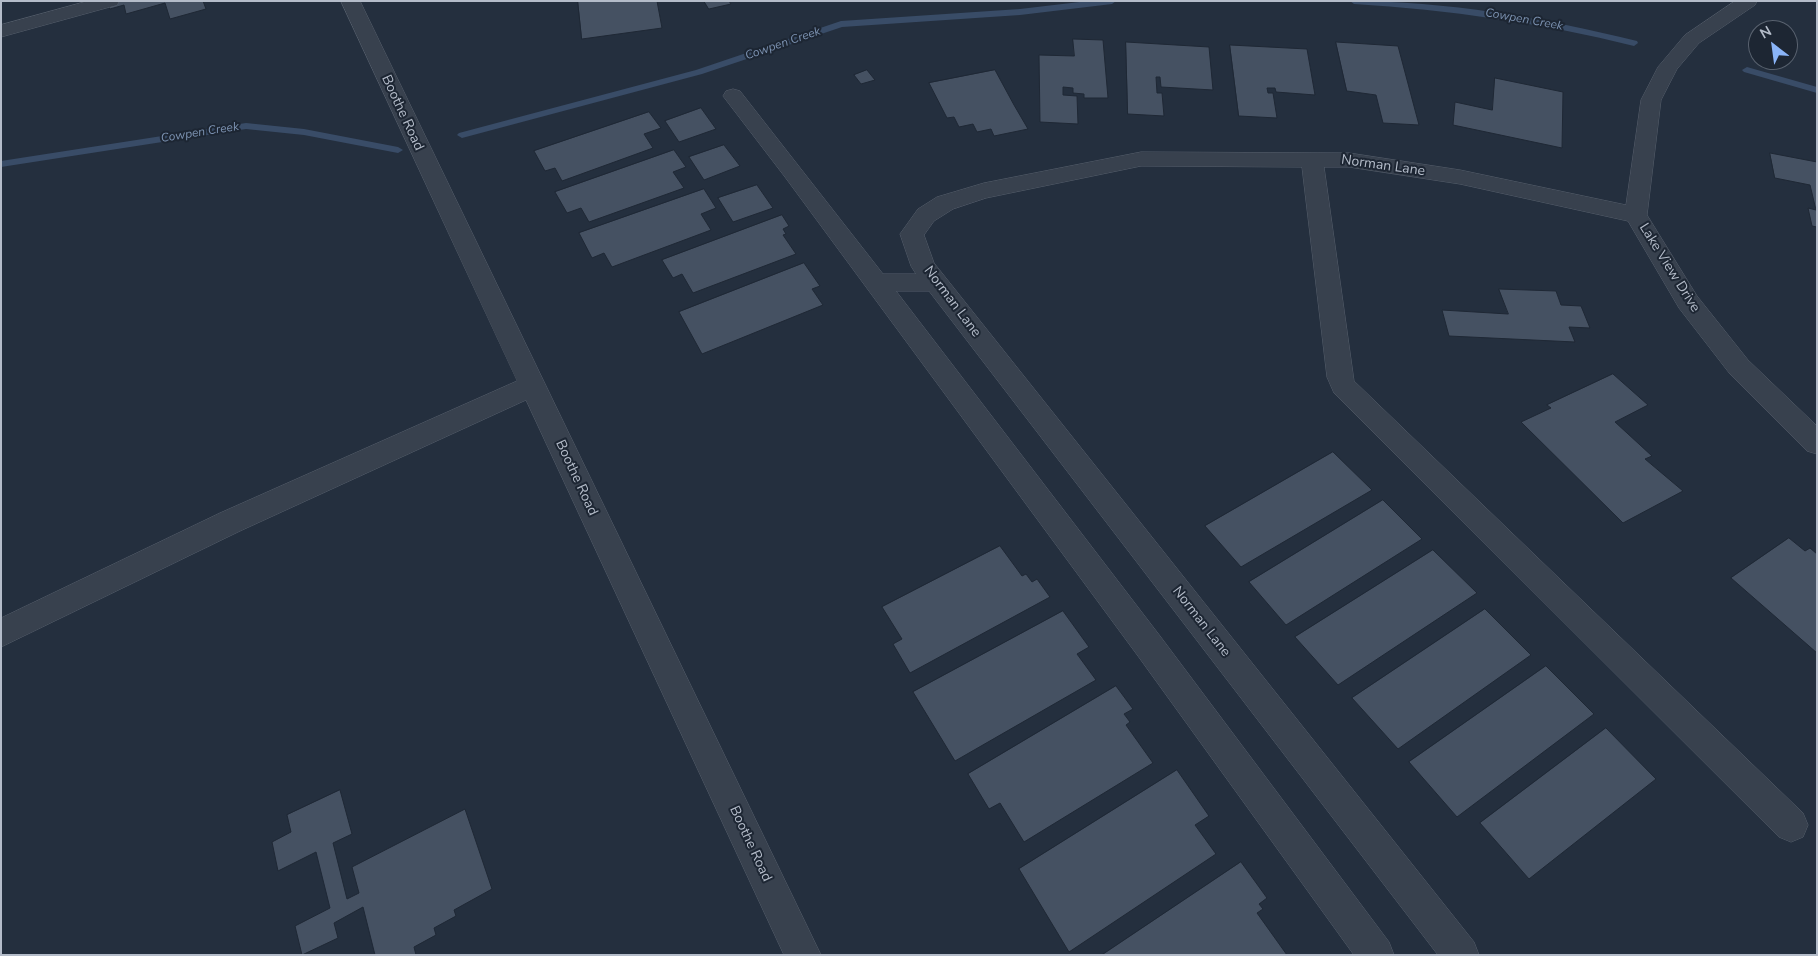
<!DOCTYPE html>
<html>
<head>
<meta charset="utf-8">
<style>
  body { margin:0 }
  #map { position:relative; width:1818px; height:956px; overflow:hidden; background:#242f3e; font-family:"Nunito Sans",sans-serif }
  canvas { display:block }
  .frame { position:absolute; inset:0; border:2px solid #b4bcc9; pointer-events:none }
  .north { position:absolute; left:1748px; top:20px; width:50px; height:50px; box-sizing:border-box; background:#1d2633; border:1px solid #59626f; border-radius:50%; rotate:330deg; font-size:14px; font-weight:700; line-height:20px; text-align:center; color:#b4bcc9 }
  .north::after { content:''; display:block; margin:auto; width:18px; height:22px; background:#8ab4f8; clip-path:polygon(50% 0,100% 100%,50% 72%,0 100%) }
</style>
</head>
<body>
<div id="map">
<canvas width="1818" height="956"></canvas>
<div class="frame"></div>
<div class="north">N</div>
</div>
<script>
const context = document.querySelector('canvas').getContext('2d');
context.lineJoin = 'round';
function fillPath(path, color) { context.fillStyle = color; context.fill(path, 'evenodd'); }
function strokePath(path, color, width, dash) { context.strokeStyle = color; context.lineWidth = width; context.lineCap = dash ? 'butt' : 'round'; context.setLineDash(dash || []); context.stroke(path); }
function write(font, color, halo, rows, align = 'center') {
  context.font = font + ' "Nunito Sans",sans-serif'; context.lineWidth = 4; context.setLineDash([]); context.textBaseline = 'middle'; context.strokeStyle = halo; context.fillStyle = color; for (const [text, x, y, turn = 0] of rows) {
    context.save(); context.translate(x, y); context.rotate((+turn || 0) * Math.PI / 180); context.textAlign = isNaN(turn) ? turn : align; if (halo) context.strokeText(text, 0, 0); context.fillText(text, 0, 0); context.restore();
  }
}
fillPath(new Path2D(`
  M 1088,1 L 1116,1 L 1112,4 L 1020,15 L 842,27 L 702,74 L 462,138 L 457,135 L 459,133 L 696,70 L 841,21 L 1020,9 Z
  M 1350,1 C 1447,1 1543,18 1637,41 L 1638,43 L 1634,46 C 1542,23 1449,10 1354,4 Z
  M 1747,67 L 1817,87 L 1817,93 L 1744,72 L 1742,70 Z
  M 246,123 L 304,129 L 398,147 L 403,150 L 398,153 L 304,135 L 246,129 L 1,167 L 1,161 Z`), '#394c67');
const building = new Path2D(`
  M 108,1 L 203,1 L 206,9 L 170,19 L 165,3 L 126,14 L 124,5 L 110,9 Z
  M 578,1 L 657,1 L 662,28 L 582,39 Z
  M 704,1 L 729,1 L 731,4 L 709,9 Z
  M 1073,39 L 1103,40 L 1108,98 L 1084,98 L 1084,94 L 1073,93 L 1073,88 L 1063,87 L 1063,95 L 1077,96 L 1078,124 L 1040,122 L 1039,55 L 1074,56 Z
  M 1126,42 L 1209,47 L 1213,90 L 1161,87 L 1160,77 L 1156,77 L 1157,93 L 1162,93 L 1164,116 L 1128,114 Z
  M 1336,42 L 1398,46 L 1419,125 L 1383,123 L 1376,95 L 1347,91 Z
  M 1230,45 L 1307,49 L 1315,95 L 1276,92 L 1275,88 L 1267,88 L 1268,93 L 1273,93 L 1277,118 L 1239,116 Z
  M 867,70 L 875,80 L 861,84 L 854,75 Z
  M 995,70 L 1014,105 L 1028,129 L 994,136 L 991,129 L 977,132 L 973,124 L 959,127 L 954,117 L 947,118 L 929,83 Z
  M 1495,78 L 1563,92 L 1562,148 L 1453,125 L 1455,102 L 1492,110 Z
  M 701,108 L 716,129 L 679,142 L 665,121 Z
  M 649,112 L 661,128 L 644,134 L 653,148 L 562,181 L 555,168 L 545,171 L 534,151 Z
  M 724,145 L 740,166 L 704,180 L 689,157 Z
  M 674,150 L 686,167 L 673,172 L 684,188 L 589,222 L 581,208 L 567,213 L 555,192 Z
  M 1770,153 L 1817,162 L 1817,227 L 1812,226 L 1808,208 L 1816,210 L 1810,185 L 1775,178 Z
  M 757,185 L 773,208 L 733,222 L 718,198 Z
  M 704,189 L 716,208 L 701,214 L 711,230 L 612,267 L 604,253 L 592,258 L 579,233 Z
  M 782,215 L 789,226 L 783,229 L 786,234 L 783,235 L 796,254 L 693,293 L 682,274 L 673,278 L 662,260 Z
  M 804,263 L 820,286 L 812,289 L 823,305 L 702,354 L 679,312 Z
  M 1499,289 L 1556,291 L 1561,305 L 1581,306 L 1590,328 L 1569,327 L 1575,342 L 1449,336 L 1442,310 L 1508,314 Z
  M 1613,374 L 1648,405 L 1615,422 L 1652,456 L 1645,459 L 1683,491 L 1623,523 L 1521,422 L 1551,408 L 1547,405 Z
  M 1333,452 L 1372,490 L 1241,567 L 1205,526 Z
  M 1383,500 L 1422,539 L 1286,625 L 1249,582 Z
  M 1789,538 L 1805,551 L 1810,548 L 1817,554 L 1817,653 L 1731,578 Z
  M 1000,546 L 1022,576 L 1026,574 L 1032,582 L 1037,579 L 1050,597 L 910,673 L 893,644 L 902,639 L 882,607 Z
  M 1433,550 L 1477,593 L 1338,685 L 1295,637 Z
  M 1485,609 L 1531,655 L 1398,749 L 1352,698 Z
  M 1063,611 L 1089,647 L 1077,654 L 1096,680 L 955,761 L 913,692 Z
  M 1546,666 L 1594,714 L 1457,817 L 1409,762 Z
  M 1116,686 L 1133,709 L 1124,714 L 1130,722 L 1126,725 L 1153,763 L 1024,842 L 1000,803 L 989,809 L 968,774 Z
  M 1606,728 L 1656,779 L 1529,879 L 1480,823 Z
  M 1177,770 L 1209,816 L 1195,825 L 1216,854 L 1069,952 L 1019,869 Z
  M 340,790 L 352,834 L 333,843 L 347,899 L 359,893 L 352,867 L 465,809 L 492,889 L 454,910 L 456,916 L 434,928 L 436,935 L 414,947 L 416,955 L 375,955 L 363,907 L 334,923 L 338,938 L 302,955 L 295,926 L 330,908 L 316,852 L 278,871 L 272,842 L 291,832 L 287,815 Z
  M 1241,862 L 1267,898 L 1259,904 L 1263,909 L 1257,913 L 1287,955 L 1102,955 Z`);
fillPath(building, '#455162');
strokePath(building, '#1f2835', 1);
const minor = new Path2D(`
  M 88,1 L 119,1 L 117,5 L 1,37 L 1,25 Z
  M 341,1 L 360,1 L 821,955 L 784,955 L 526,400 L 240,531 L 1,647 L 1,618 L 220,513 L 517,381 Z
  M 1735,1 L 1757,1 L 1755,5 L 1699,43 L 1677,69 L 1661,100 L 1647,215 L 1697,296 L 1748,360 L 1817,426 L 1817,454 L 1807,451 L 1730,374 L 1679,308 L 1628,221 L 1460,184 L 1349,167 L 1324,167 L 1354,381 L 1803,813 L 1808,825 L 1803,837 L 1791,842 L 1779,837 L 1334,393 L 1327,377 L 1302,167 L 1141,166 L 986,198 L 953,209 L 934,221 L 924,235 L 934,263 L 1474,942 L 1479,955 L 1438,955 L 929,291 L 896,291 L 1160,636 L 1389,942 L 1394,955 L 1354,955 L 1138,656 L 785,177 L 723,96 L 726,91 L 733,89 L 740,91 L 883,274 L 916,274 L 911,266 L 900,234 L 918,209 L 937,197 L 984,183 L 1141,152 L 1349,153 L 1460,170 L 1626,205 L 1641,100 L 1658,67 L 1685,35 Z`);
strokePath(minor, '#565f6c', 1);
fillPath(minor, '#38414e');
write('italic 12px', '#7c92b1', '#1d2633', [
  ["Cowpen Creek",1524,20,10],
  ["Cowpen Creek",783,44,-19],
  ["Cowpen Creek",200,133,-9]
]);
write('14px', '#b4bcc9', '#1d2633', [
  ["Boothe Road",402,113,65],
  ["Norman Lane",1383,166,8],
  ["Lake View Drive",1669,268,58],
  ["Norman Lane",952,302,53],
  ["Boothe Road",576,478,65],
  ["Norman Lane",1201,622,52],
  ["Boothe Road",750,844,65]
]);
</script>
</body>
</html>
